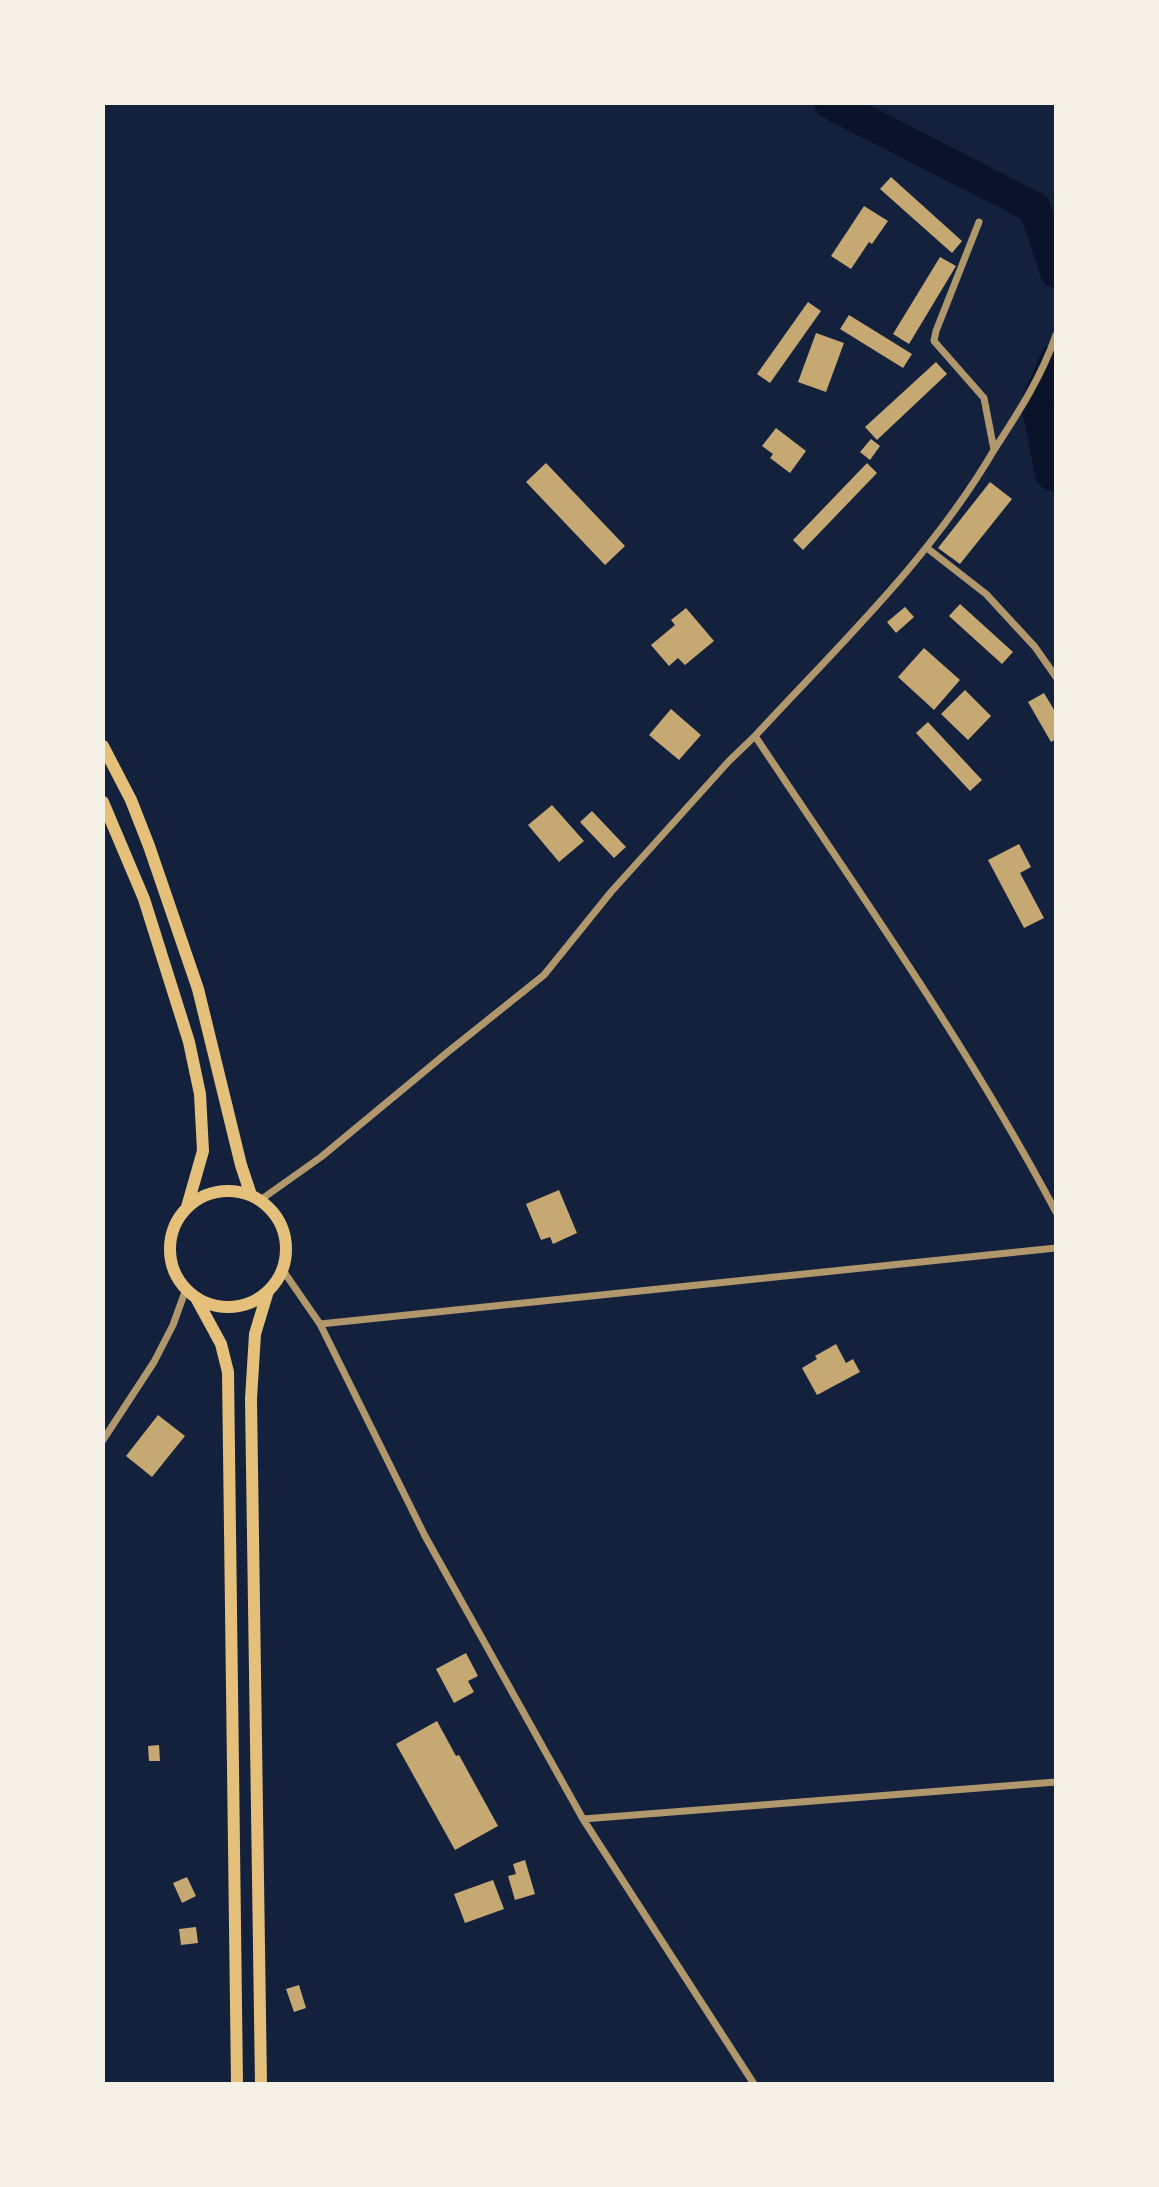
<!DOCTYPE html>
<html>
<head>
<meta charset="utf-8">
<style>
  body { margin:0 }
  #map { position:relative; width:1159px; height:2187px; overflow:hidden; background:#14213d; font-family:"Space Grotesk",sans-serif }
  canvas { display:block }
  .frame { position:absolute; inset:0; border:105px solid #f6f1e7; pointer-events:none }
</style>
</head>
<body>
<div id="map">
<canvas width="1159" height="2187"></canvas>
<div class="frame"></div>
</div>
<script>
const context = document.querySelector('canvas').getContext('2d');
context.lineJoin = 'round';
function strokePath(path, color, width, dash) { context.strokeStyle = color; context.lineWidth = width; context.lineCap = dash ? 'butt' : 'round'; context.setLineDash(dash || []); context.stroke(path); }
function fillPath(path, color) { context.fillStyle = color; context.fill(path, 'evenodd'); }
strokePath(new Path2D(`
  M 830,103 L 1035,208 L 1056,272
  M 1056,359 L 1037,403 L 1051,474 L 1056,476`), '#0b132b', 32);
fillPath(new Path2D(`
  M 891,177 L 962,241 L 952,253 L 880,189 Z
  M 864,206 L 888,221 L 872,244 L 869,242 L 851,269 L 831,256 Z
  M 940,257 L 956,266 L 909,344 L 893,334 Z
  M 808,302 L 821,311 L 770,383 L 757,374 Z
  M 849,315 L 912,354 L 903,368 L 840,329 Z
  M 816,333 L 844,343 L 826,392 L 798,382 Z
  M 936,362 L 947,374 L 877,440 L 865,427 Z
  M 776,428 L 806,451 L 790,473 L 770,458 L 773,454 L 762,446 Z
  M 871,439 L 880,446 L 870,460 L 860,452 Z
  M 546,463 L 625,546 L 605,565 L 526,482 Z
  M 867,463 L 877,473 L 803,550 L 793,540 Z
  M 990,482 L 1012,499 L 960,564 L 938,548 Z
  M 960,604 L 1013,652 L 1002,664 L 949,616 Z
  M 905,607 L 914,617 L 896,633 L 887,622 Z
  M 686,608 L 714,641 L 685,665 L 678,658 L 669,666 L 651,645 L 675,625 L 671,620 Z
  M 924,648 L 960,680 L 934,710 L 898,677 Z
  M 965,690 L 991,716 L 968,740 L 941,714 Z
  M 1044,693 L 1056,713 L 1056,739 L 1051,742 L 1028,702 Z
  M 671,709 L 701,735 L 679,760 L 649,735 Z
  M 928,722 L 982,780 L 970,791 L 916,733 Z
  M 552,805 L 584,841 L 559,862 L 528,825 Z
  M 592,811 L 626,847 L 614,858 L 580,822 Z
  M 1019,844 L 1031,867 L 1020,873 L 1044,918 L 1024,928 L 988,860 Z
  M 559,1190 L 577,1233 L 553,1244 L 550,1237 L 541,1240 L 526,1204 Z
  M 836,1344 L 846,1363 L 853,1359 L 860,1372 L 817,1395 L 802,1368 L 817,1359 L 815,1356 Z
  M 158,1415 L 185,1436 L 152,1477 L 126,1456 Z
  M 466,1653 L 478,1676 L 468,1681 L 474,1692 L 454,1703 L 436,1669 Z
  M 437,1721 L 456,1756 L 459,1755 L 498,1826 L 455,1850 L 396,1744 Z
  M 159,1745 L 160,1761 L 149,1761 L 148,1746 Z
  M 525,1860 L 535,1894 L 515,1900 L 508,1876 L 516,1874 L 513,1864 Z
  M 187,1877 L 196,1896 L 182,1903 L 173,1883 Z
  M 493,1880 L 504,1909 L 465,1923 L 454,1894 Z
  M 196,1927 L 198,1943 L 181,1945 L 179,1929 Z
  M 299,1985 L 306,2008 L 294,2012 L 286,1989 Z`), '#c6a872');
strokePath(new Path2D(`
  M 994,450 C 1018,413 1041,378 1056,335
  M 927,548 L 986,594 L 1035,647 L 1056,677
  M 755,736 C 859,892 968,1046 1056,1212
  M 259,1201 L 321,1157 L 449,1051 L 544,975 L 611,892 L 729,761 L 755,736 C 839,645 931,558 994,450 L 984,398 L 934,341 L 936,331 L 979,222
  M 282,1269 L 320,1324 L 425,1536 L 583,1819 L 754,2084
  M 320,1324 L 1056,1248
  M 103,1440 L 154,1362 L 173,1325 L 186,1289
  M 583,1819 L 1056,1782`), '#b1986c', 7);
strokePath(new Path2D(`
  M 103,746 L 131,800 L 149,846 L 198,989 L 241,1165 L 251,1195
  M 103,802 L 144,899 L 189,1042 L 200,1094 L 203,1151 L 187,1207
  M170 1249a58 58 0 1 1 116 0a58 58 0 1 1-116 0Z
  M 196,1298 L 221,1344 L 228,1372 L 237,2084
  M 261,2084 L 251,1399 L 255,1334 L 268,1291`), '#e5c07b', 12);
</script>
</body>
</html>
